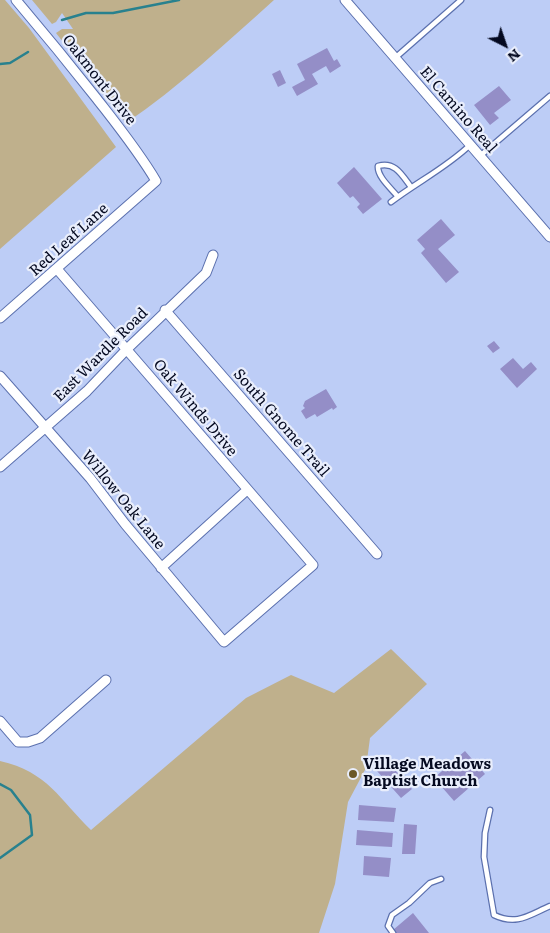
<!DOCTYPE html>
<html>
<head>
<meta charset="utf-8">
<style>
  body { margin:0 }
  #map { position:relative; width:550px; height:933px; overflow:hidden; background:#bdcdf6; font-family:Literata,serif }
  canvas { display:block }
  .north { position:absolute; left:480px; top:20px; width:50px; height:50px; -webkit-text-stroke:4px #e9eefc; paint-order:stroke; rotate:139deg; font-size:14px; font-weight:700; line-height:20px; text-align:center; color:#040920 }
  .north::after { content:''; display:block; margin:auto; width:18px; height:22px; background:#040920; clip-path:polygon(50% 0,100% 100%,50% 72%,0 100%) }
</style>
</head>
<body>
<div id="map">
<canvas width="550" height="933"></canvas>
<div class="north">N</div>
</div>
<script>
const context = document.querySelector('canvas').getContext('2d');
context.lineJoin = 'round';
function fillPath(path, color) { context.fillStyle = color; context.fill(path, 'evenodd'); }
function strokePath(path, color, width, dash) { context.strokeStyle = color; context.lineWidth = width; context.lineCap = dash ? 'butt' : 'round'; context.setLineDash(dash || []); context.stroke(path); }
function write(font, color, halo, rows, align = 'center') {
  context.font = font + ' Literata,serif'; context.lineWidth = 4.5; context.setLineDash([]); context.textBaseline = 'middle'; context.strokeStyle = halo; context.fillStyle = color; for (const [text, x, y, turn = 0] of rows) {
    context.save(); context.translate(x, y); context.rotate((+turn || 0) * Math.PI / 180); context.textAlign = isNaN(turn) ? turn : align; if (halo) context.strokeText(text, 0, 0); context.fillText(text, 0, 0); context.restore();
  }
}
fillPath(new Path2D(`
  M 0,0 L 5,0 L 29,28 L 116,147 L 0,249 Z
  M 32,0 L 274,0 C 226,43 179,87 126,123 L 56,33 L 62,29 L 73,29 L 62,13 L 56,22 L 52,24 Z
  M 391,649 L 427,684 L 370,738 L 366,768 L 348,802 L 335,884 L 319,933 L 0,933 L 0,761 C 48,772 59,799 91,830 L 246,698 L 291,675 L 334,693 Z`), '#bfb08c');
strokePath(new Path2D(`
  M 62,20 L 86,13 L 113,13 L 179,0
  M 0,64 L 10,63 L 28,52
  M 0,784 L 11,790 L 30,815 L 32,835 L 0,858`), '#28818e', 2.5);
fillPath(new Path2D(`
  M 327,48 L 334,61 L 337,59 L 341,66 L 330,73 L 326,66 L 312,74 L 318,84 L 297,96 L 292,87 L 305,80 L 297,64 Z
  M 280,70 L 286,83 L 278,87 L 272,74 Z
  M 499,86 L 511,100 L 494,113 L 499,118 L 490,125 L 474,105 Z
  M 354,167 L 382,199 L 363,214 L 357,207 L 360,204 L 353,196 L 350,198 L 337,183 Z
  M 441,219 L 455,235 L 438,249 L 459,272 L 446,283 L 421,253 L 425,249 L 417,240 Z
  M 494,341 L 500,348 L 493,353 L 487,346 Z
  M 513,358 L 523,369 L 531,362 L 537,369 L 517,388 L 500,369 Z
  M 326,389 L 337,407 L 333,410 L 332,408 L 317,417 L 315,414 L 306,419 L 301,411 L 305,408 L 303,406 L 305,401 Z
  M 465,751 L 485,774 L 454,801 L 434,778 Z
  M 388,762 L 412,789 L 401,798 L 377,771 Z
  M 359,805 L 396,808 L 394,822 L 358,820 Z
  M 404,824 L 417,825 L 415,854 L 402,854 Z
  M 357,830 L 393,833 L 392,847 L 356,845 Z
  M 364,856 L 391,858 L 389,877 L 363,875 Z
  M 413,913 L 429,933 L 395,933 L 393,930 Z`), '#948ec7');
const lane = new Path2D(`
  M 395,58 L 461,0
  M 480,156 L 550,96
  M 398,197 C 392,189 377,177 378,166 C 395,161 402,175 411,187
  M 391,202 C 417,182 446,168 470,145
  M 490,810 L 485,833 L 484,857 L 494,915 C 517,926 529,915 550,906
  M 393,933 L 388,926 L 392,915 L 409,903 L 430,883 L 441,879`);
const street = new Path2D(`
  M 345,0 L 550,237
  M 165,310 L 377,554
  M 0,318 L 156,181 C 139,152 118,126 97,99 C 71,66 44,33 16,0
  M 0,376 L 90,478 L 125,524 L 224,642 L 313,565 L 57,269
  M 0,467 L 87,391 L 127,349 L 206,273 L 213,255
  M 161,568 L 247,490
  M 0,721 L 18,742 L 28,742 L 40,738 L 106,680`);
strokePath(lane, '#5b70ae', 7);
strokePath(street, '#5b70ae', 11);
strokePath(lane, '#fff', 4.5);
strokePath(street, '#fff', 9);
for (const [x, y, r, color] of [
  [353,774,5,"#6b5826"]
]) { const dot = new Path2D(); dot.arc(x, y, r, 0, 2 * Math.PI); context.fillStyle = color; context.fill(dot); strokePath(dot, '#e9eefc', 2); }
write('15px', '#040920', '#e9eefc', [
  ["Oakmont Drive",99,80,52],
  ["El Camino Real",458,110,49],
  ["Red Leaf Lane",69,240,-42],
  ["East Wardle Road",101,355,-45],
  ["Oak Winds Drive",195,408,50],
  ["South Gnome Trail",281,423,49],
  ["Willow Oak Lane",123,500,51]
]);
write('bold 15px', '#040920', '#e9eefc', [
  ["Village Meadows",363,765],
  ["Baptist Church",363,782]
], 'left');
</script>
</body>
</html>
